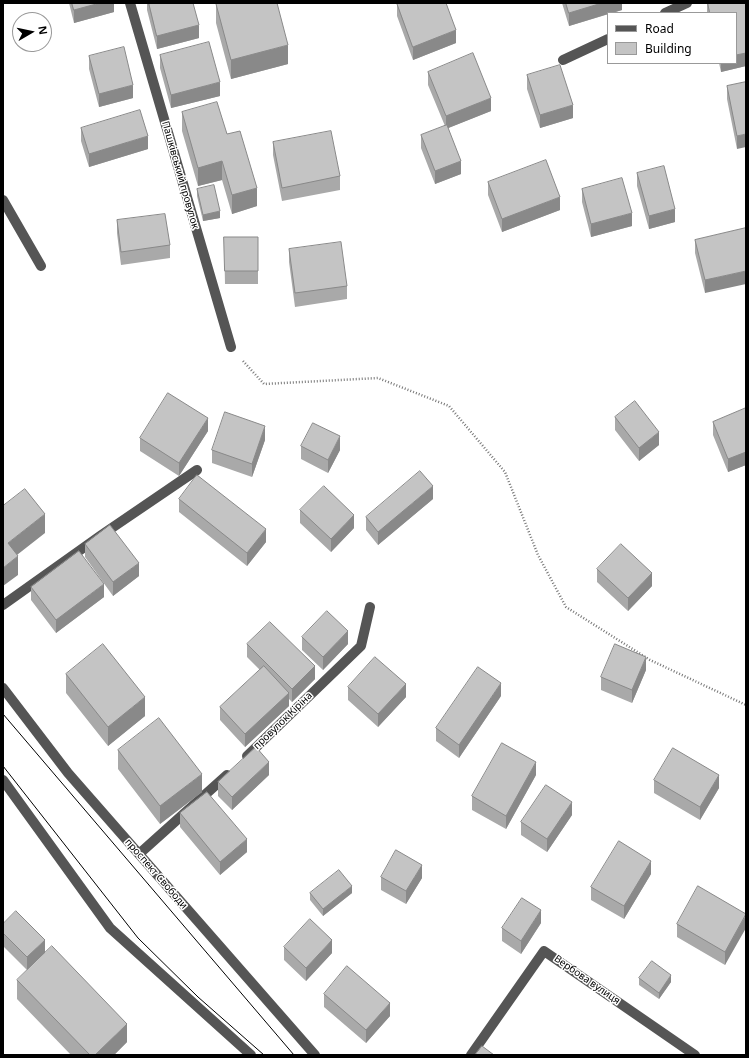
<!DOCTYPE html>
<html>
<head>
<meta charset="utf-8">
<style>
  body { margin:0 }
  #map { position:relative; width:749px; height:1058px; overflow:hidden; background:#fff; font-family:"Noto Sans",sans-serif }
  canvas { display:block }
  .frame { position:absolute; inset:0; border:4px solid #000; pointer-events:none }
  .legend { position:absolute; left:607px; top:12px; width:130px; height:52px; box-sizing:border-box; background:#fff; border:1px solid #999; margin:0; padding:5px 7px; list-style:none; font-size:12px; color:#000 }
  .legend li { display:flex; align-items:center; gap:8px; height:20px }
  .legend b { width:20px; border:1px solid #999 }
  .north { position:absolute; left:12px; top:12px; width:40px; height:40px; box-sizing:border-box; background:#fff; border:1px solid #999; border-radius:50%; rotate:81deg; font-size:11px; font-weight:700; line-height:16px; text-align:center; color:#000 }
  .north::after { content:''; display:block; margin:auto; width:14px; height:18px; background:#000; clip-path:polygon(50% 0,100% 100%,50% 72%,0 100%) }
</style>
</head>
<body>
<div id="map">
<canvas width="749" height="1058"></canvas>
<div class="frame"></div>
<ul class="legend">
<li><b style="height:5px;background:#555"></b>Road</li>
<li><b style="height:11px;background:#c4c4c4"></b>Building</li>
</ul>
<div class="north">N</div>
</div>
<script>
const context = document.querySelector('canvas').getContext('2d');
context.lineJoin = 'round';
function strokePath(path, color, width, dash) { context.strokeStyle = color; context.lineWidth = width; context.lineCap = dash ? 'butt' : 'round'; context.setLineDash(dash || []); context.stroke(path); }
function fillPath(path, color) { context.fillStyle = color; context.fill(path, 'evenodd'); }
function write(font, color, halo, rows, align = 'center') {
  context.font = font + ' "Noto Sans",sans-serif'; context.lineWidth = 3; context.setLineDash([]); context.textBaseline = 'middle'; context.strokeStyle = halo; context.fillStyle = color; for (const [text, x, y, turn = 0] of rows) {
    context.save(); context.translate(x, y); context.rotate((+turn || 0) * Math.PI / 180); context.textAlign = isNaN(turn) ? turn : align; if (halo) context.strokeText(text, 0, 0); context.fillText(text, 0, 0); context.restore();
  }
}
strokePath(new Path2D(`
  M 243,361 L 264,384 L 378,378 L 449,406 L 505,472 L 538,555 L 566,607 L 650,660 L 746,705`), '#777', 2.5, [1, 2]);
strokePath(new Path2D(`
  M 130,3 L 231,347
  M 665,13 L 687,3
  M 563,60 L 608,39
  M 3,200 L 41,266
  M 3,605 L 100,536 L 197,470
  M 3,688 L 68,773 L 315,1055
  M 247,756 L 361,646 L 370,607
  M 3,780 L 110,928 L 251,1055
  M 139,854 L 227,775
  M 471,1055 L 544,951 L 695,1055`), '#555', 10);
strokePath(new Path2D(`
  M 3,714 L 294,1055
  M 3,766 L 138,938 L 198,997 L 264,1055`), '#000', 1);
fillPath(new Path2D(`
  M 69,3 L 114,3 L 114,12 L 74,23 Z
  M 147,3 L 193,3 L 199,38 L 157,49 L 147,10 Z
  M 397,3 L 456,43 L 413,60 L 397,16 Z
  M 562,3 L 622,3 L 622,10 L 569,26 Z
  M 707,3 L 746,3 L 746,66 L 721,72 L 719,63 L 736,63 L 736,13 L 707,13 Z
  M 216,4 L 288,64 L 231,79 L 216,23 Z
  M 160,55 L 220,96 L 171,108 L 160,68 Z
  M 89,56 L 133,98 L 99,107 L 89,69 Z
  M 428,72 L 491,111 L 448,128 L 461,174 L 435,184 L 421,148 L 421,135 L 445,126 L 428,85 Z
  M 527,75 L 573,118 L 540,128 L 527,89 Z
  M 746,82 L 737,149 L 727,99 L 727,86 Z
  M 182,112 L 227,134 L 257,206 L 232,214 L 222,180 L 198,186 L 182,131 Z
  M 81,128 L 148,149 L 89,167 L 81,141 Z
  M 273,142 L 340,176 L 340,190 L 282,201 L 273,155 Z
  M 637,173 L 675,222 L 649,229 L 637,186 Z
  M 488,182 L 560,210 L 502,232 L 488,195 Z
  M 197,189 L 220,218 L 203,221 L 197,196 Z
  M 582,189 L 632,226 L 591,237 L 582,202 Z
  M 117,220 L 170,245 L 170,258 L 121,265 L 117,233 Z
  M 746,228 L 705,293 L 695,253 L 695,240 Z
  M 224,237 L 258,237 L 258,284 L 225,284 Z
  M 289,249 L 347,286 L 347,299 L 295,307 L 289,262 Z
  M 746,408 L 746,465 L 728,472 L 713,435 L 713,422 Z
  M 615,417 L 659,445 L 639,461 L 615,430 Z
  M 208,431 L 179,476 L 140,451 L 140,438 Z
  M 265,440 L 252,477 L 212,463 L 212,450 Z
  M 301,446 L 340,450 L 328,473 L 301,459 Z
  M 179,499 L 266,542 L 247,566 L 179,512 Z
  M 433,499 L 378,545 L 366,530 L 366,517 Z
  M 300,510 L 354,528 L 331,552 L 300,523 Z
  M 85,544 L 139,576 L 113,596 L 85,557 Z
  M 597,569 L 652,586 L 628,611 L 597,582 Z
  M 31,587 L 104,597 L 56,633 L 31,600 Z
  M 302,637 L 348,644 L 323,670 L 302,650 Z
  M 247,644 L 315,679 L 292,702 L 289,699 L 289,706 L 245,747 L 220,720 L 220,707 L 260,670 L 247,657 Z
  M 646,670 L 632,703 L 601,690 L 601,677 Z
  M 66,674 L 145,716 L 108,746 L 66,693 Z
  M 348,687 L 406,697 L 378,727 L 348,700 Z
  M 501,696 L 459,758 L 436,741 L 436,728 Z
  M 118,750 L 202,792 L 160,824 L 118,769 Z
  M 269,775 L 232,810 L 218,796 L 218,782 Z
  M 536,775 L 506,829 L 472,810 L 472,796 Z
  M 654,780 L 719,788 L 700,820 L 654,793 Z
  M 180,813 L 247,852 L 220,875 L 180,827 Z
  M 572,815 L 547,852 L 521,835 L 521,822 Z
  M 651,874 L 624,919 L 591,900 L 591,887 Z
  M 381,877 L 422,878 L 406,904 L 381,890 Z
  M 310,893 L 352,893 L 323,916 L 310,900 Z
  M 746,914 L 725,965 L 677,937 L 677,924 Z
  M 541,923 L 521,954 L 502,941 L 502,928 Z
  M 3,924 L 45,953 L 27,970 L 3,946 Z
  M 284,947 L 332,953 L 306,981 L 284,960 Z
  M 639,978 L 671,982 L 659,999 L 639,985 Z
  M 17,980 L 127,1042 L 114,1055 L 71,1055 L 17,999 Z
  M 324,994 L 390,1016 L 366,1043 L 324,1007 Z`), '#a9a9a9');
fillPath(new Path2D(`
  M 100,3 L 114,3 L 114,12 L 74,23 L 74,10 Z
  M 602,3 L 622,3 L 622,10 L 612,13 L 608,13 L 608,14 L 569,26 L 569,13 Z
  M 199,25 L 199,38 L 157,49 L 157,36 Z
  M 456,30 L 456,43 L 413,60 L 413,47 Z
  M 288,45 L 288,64 L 231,79 L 231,60 Z
  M 746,53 L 746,66 L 721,72 L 721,63 L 736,63 L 736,55 Z
  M 220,82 L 220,96 L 171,108 L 171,95 Z
  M 133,85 L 133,98 L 99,107 L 99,94 Z
  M 491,98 L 491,111 L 446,129 L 446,116 Z
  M 573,105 L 573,118 L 540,128 L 540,115 Z
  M 746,134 L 746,147 L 737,149 L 737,136 Z
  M 148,136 L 148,149 L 89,167 L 89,154 Z
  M 222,161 L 222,180 L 198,186 L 198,168 Z
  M 461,161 L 461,174 L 435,184 L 435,171 Z
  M 257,188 L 257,206 L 232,214 L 232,195 Z
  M 560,197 L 560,210 L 502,232 L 502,219 Z
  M 675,209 L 675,222 L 649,229 L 649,216 Z
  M 220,211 L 220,218 L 203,221 L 203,215 Z
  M 632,213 L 632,226 L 591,237 L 591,224 Z
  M 746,271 L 746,284 L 705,293 L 705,280 Z
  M 208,418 L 208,431 L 179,476 L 179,463 Z
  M 265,426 L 265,440 L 252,477 L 252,464 Z
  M 659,432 L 659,445 L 639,461 L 639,448 Z
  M 340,436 L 340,450 L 328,473 L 328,460 Z
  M 746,452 L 746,465 L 728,472 L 728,459 Z
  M 433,486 L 433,499 L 378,545 L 378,532 Z
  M 45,514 L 45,533 L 8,562 L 8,543 Z
  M 354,515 L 354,528 L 331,552 L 331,539 Z
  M 266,529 L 266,542 L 247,566 L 247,553 Z
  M 18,556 L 18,575 L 3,586 L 3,568 Z
  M 139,563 L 139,576 L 113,596 L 113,582 Z
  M 652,573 L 652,586 L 628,611 L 628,598 Z
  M 104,584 L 104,597 L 56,633 L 56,620 Z
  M 348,631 L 348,644 L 323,670 L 323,657 Z
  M 646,657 L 646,670 L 632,703 L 632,690 Z
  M 315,666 L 315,679 L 292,702 L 292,689 Z
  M 501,683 L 501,696 L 459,758 L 459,745 Z
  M 406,684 L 406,697 L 378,727 L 378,714 Z
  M 289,693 L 289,706 L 245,747 L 245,734 Z
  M 145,697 L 145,716 L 108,746 L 108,727 Z
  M 269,762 L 269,775 L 232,810 L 232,797 Z
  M 536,762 L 536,775 L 506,829 L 506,816 Z
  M 202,774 L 202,792 L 160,824 L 160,806 Z
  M 719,775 L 719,788 L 700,820 L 700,807 Z
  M 572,802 L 572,815 L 547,852 L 547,839 Z
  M 247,839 L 247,852 L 220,875 L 220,862 Z
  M 651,861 L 651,874 L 624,919 L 624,906 Z
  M 422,865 L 422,878 L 406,904 L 406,891 Z
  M 352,886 L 352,893 L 323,916 L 323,909 Z
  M 541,910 L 541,923 L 521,954 L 521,941 Z
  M 746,915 L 746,928 L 725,965 L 725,952 Z
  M 45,940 L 45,953 L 27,970 L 27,957 Z
  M 332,940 L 332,953 L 306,981 L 306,968 Z
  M 671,975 L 671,982 L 659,999 L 659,993 Z
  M 390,1003 L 390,1016 L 366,1043 L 366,1030 Z
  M 127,1024 L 127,1042 L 114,1055 L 95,1055 Z`), '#898989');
const building = new Path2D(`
  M 72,3 L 100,3 L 74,10 Z
  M 149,3 L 193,3 L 199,25 L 157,36 Z
  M 220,3 L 277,3 L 288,45 L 231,60 L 216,4 Z
  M 397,3 L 446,3 L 456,30 L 413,47 Z
  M 566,3 L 602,3 L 569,13 Z
  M 708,3 L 746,3 L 746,53 L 736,55 L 736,13 L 710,13 Z
  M 209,42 L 220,82 L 171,95 L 160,55 Z
  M 124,47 L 133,85 L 99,94 L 89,56 Z
  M 473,53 L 491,98 L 446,116 L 428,72 Z
  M 560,65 L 573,105 L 540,115 L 527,75 Z
  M 746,82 L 746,134 L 737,136 L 727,86 Z
  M 217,102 L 227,134 L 240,131 L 257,188 L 232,195 L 222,161 L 198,168 L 182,112 Z
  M 140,110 L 148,136 L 89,154 L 81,128 Z
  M 447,125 L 461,161 L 435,171 L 421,135 Z
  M 331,131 L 340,176 L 282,188 L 273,142 Z
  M 546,160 L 560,197 L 502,219 L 488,182 Z
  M 664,166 L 675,209 L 649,216 L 637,173 Z
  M 622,178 L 632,213 L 591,224 L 582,189 Z
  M 214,185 L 220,211 L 203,215 L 197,189 Z
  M 165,214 L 170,245 L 121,252 L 117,220 Z
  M 746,228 L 746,271 L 705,280 L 695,240 Z
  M 224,237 L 258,237 L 258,271 L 225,271 Z
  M 341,242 L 347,286 L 295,293 L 289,249 Z
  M 168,393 L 208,418 L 179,463 L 140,438 Z
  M 635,401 L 659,432 L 639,448 L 615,417 Z
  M 746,408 L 746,452 L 728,459 L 713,422 Z
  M 225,412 L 265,426 L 252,464 L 212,450 Z
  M 313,423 L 340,436 L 328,460 L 301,446 Z
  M 420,471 L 433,486 L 378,532 L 366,517 Z
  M 197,475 L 266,529 L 247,553 L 179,499 Z
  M 324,486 L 354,515 L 331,539 L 300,510 Z
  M 25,489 L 45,514 L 8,543 L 18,556 L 3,568 L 3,506 Z
  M 110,525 L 139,563 L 113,582 L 85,544 Z
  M 621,544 L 652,573 L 628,598 L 597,569 Z
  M 79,551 L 104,584 L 56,620 L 31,587 Z
  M 327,611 L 348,631 L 323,657 L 302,637 Z
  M 270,622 L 315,666 L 292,689 L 247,644 Z
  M 103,644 L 145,697 L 108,727 L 66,674 Z
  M 615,644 L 646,657 L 632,690 L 601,677 Z
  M 375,657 L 406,684 L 378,714 L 348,687 Z
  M 264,666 L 289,693 L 245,734 L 220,707 Z
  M 478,667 L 501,683 L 459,745 L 436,728 Z
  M 159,718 L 202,774 L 160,806 L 118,750 Z
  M 502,743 L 536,762 L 506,816 L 472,796 Z
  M 256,747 L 269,762 L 232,797 L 218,782 Z
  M 673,748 L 719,775 L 700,807 L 654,780 Z
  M 546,785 L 572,802 L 547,839 L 521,822 Z
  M 207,792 L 247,839 L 220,862 L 180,813 Z
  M 619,841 L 651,861 L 624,906 L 591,887 Z
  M 396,850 L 422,865 L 406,891 L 381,877 Z
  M 339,870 L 352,886 L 323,909 L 310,893 Z
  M 698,886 L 746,914 L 725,952 L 677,924 Z
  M 522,898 L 541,910 L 521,941 L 502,928 Z
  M 16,911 L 45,940 L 27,957 L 3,933 L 3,924 Z
  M 310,919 L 332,940 L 306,968 L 284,947 Z
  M 52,946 L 127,1024 L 95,1055 L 90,1055 L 17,980 Z
  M 652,961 L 671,975 L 659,993 L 639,978 Z
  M 347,966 L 390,1003 L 366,1030 L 324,994 Z
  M 482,1046 L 494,1055 L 475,1055 Z`);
fillPath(building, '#c4c4c4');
strokePath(building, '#898989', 1);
write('10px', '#000', '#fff', [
  ["Пашківський провулок",180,175,74],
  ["провулок Кіріна",283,721,-44],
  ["проспект Свободи",156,874,49],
  ["Вербова вулиця",587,980,35]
]);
</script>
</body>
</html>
